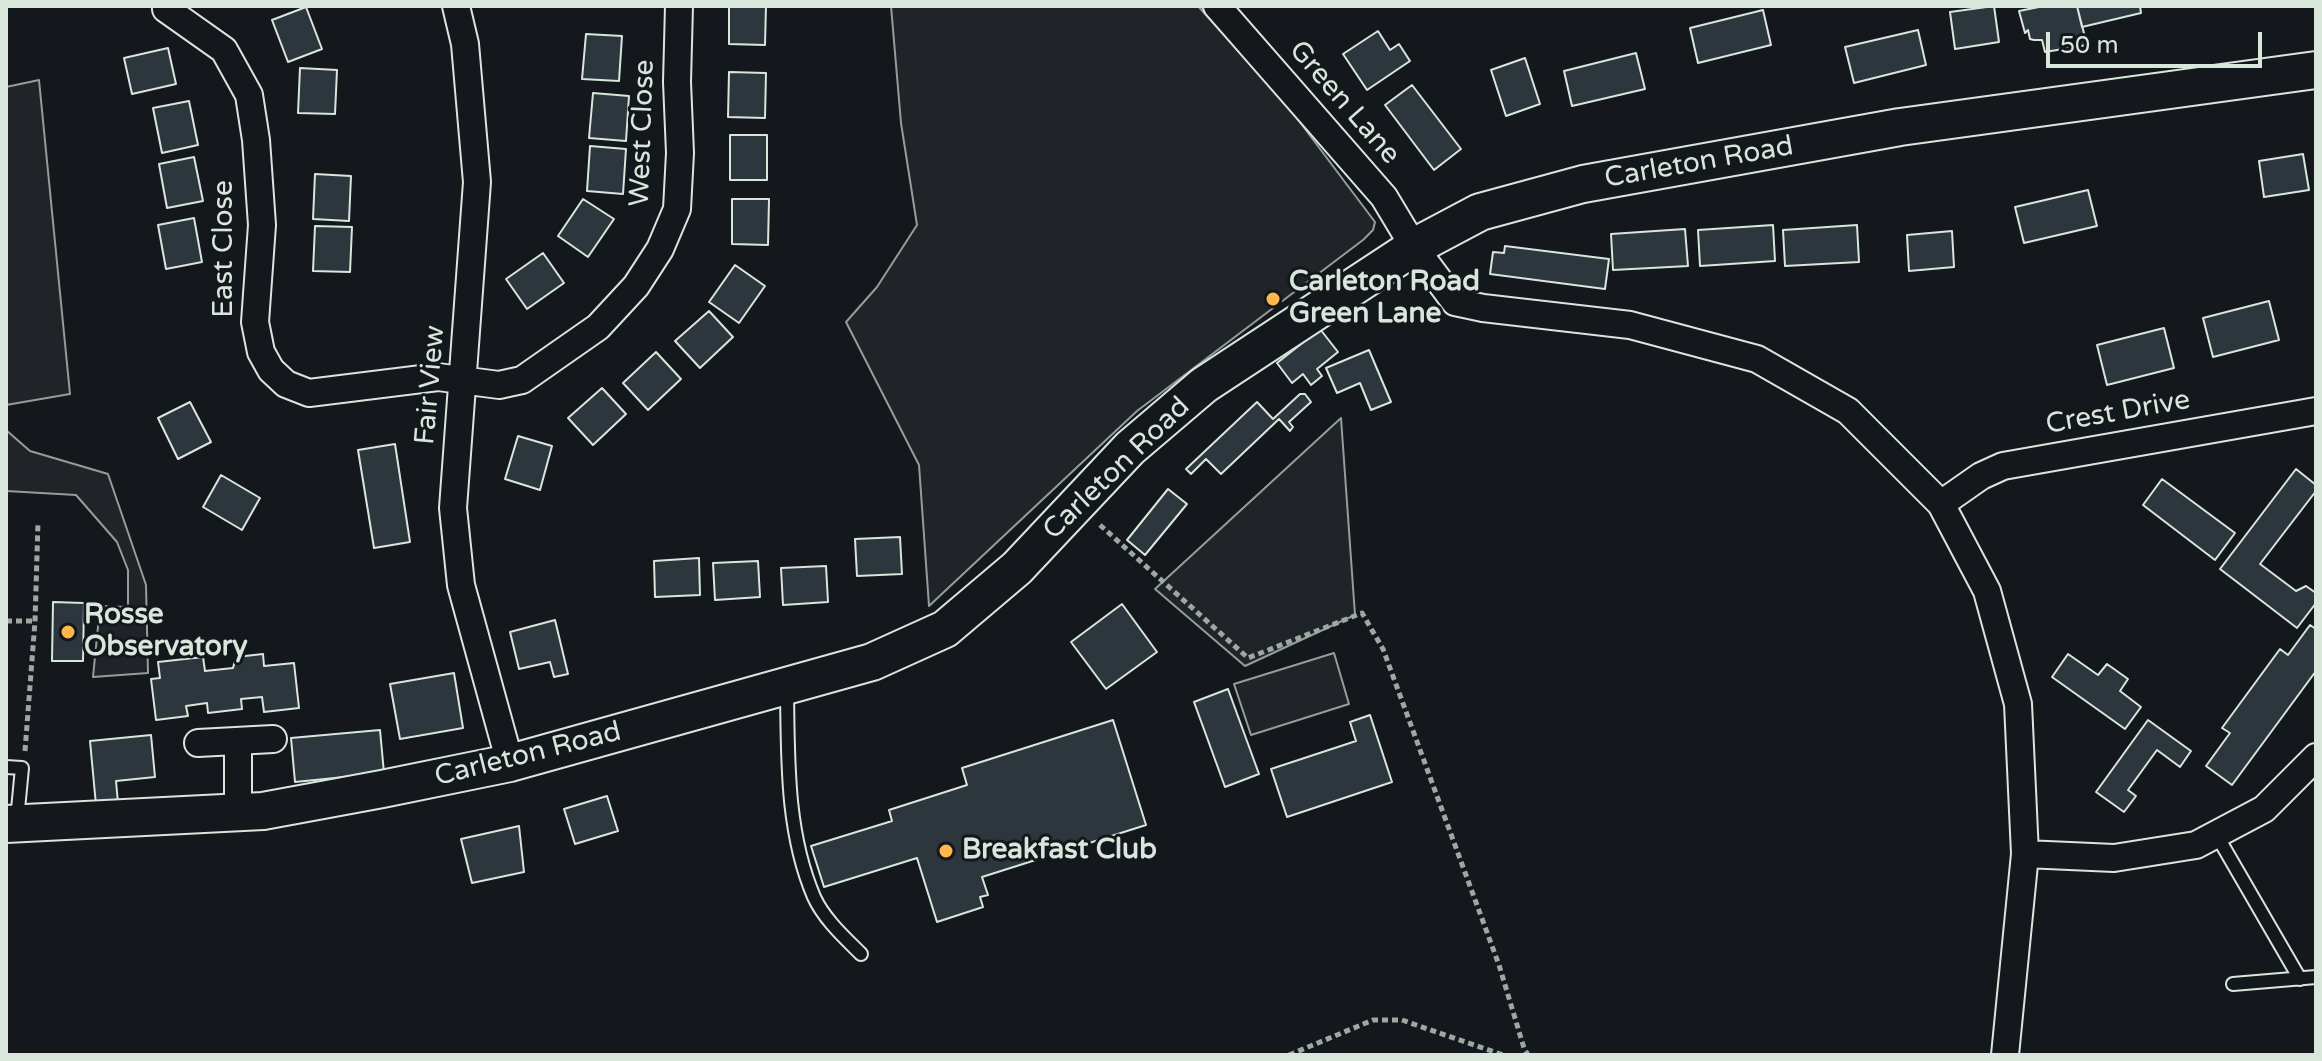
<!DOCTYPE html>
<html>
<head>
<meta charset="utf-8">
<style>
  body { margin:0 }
  #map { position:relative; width:2322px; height:1061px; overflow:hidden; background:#14181c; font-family:"Varela Round",sans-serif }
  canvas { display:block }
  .frame { position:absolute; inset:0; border:8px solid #d8e6dc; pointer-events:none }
  .scale { position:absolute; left:2046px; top:32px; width:216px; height:36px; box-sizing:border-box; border:4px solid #d8e6dc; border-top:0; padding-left:10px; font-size:24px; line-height:28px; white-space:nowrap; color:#d8e6dc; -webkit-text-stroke:6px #14181c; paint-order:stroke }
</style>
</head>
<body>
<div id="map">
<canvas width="2322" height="1061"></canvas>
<div class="frame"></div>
<div class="scale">50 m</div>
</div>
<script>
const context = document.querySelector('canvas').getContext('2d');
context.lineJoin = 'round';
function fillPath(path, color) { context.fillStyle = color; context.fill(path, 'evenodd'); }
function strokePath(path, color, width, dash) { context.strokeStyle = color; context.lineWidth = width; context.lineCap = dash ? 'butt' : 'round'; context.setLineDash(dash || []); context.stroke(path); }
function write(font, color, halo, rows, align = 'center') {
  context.font = font + ' "Varela Round",sans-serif'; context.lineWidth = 6; context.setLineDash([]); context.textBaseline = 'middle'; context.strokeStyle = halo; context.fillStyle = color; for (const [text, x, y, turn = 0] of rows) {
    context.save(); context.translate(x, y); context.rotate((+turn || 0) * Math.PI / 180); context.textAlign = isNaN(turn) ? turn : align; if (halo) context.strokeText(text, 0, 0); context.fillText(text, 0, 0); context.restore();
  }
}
const green = new Path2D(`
  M 891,6 L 1198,6 L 1287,105 L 1375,222 L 1373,230 L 1363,240 L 1137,411 L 929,606 L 919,465 L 846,322 L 877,287 L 917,225 L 901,123 Z
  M 39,80 L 70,394 L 6,405 L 6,87 Z
  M 1341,418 L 1355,615 L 1245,666 L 1155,589 Z
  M 6,430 L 30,451 L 108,474 L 146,585 L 148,673 L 93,677 L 100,606 L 128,607 L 128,570 L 117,542 L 76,495 L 6,491 Z
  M 1334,653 L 1349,704 L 1251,735 L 1234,684 Z`);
fillPath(green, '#202428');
strokePath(green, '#939e99', 2);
const building = new Path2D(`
  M 729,6 L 766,6 L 765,45 L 729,44 Z
  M 1994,6 L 1999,42 L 1955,49 L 1950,12 Z
  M 2077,6 L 2140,6 L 2141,13 L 2082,27 Z
  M 2077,6 L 2087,45 L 2045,52 L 2042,40 L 2034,40 L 2030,39 L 2028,30 L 2025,33 L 2019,11 L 2044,6 Z
  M 306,7 L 322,49 L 288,62 L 272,20 Z
  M 1763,10 L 1771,45 L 1698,63 L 1690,28 Z
  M 1918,30 L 1926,65 L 1854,83 L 1845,47 Z
  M 1378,31 L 1390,50 L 1399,44 L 1410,61 L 1367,90 L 1343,54 Z
  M 586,34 L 622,36 L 619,81 L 582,79 Z
  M 168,48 L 176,84 L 132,94 L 124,58 Z
  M 1636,53 L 1645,89 L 1572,106 L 1564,71 Z
  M 1525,58 L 1540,104 L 1506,116 L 1491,70 Z
  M 300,68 L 337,70 L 335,114 L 298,113 Z
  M 729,72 L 766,73 L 765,118 L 728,117 Z
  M 1412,85 L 1461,149 L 1434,170 L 1385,105 Z
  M 593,93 L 629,96 L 626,141 L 589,138 Z
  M 189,101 L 198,145 L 162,153 L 153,108 Z
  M 730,135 L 767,135 L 767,180 L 730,180 Z
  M 590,146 L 626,149 L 623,194 L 587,191 Z
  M 2303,154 L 2309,190 L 2264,197 L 2259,161 Z
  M 194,157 L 203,201 L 167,208 L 159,164 Z
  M 315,174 L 351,176 L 349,221 L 313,219 Z
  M 2088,190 L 2097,226 L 2024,243 L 2015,207 Z
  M 583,199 L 614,219 L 588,257 L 558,236 Z
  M 732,199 L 769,199 L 768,245 L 732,244 Z
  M 194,218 L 202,262 L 166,269 L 158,225 Z
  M 1773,225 L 1775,261 L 1700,266 L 1698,230 Z
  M 1857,225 L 1859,262 L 1785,266 L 1783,230 Z
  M 315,226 L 352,227 L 350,272 L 313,271 Z
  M 1685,229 L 1688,266 L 1613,270 L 1611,234 Z
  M 1952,231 L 1954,267 L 1909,271 L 1907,235 Z
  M 1505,246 L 1609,259 L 1605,289 L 1490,274 L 1493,252 L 1504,253 Z
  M 543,253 L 564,283 L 527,309 L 506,279 Z
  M 735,265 L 765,286 L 739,323 L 709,302 Z
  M 2269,301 L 2279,340 L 2213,357 L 2203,318 Z
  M 709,311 L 733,337 L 700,368 L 675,341 Z
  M 2164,328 L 2174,368 L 2107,385 L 2097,345 Z
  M 1320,329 L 1338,352 L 1317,369 L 1322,376 L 1311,385 L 1303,374 L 1292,383 L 1277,363 Z
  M 1369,350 L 1391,402 L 1371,410 L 1360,383 L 1337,393 L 1326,368 Z
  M 656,352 L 681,379 L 648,410 L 623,383 Z
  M 602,388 L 626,414 L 593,445 L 568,418 Z
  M 1300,394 L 1305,394 L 1311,402 L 1289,422 L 1293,427 L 1290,431 L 1279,419 L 1221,474 L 1206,459 L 1191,474 L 1186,469 L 1257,402 L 1273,419 Z
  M 190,402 L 211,442 L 178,459 L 158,418 Z
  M 518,436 L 552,446 L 540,490 L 505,479 Z
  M 395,444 L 410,542 L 374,548 L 358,450 Z
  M 2296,469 L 2316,485 L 2316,491 L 2260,564 L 2296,591 L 2306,586 L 2316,593 L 2316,603 L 2297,628 L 2220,569 Z
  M 221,475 L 260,498 L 242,530 L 203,507 Z
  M 2162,479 L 2235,533 L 2215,560 L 2143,505 Z
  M 1168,489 L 1187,504 L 1145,555 L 1127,540 Z
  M 900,537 L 902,574 L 857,576 L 855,539 Z
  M 699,558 L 700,595 L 655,597 L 654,561 Z
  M 758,561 L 760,597 L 715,600 L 713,563 Z
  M 826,566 L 828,602 L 783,605 L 781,568 Z
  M 53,602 L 84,603 L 83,661 L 52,661 Z
  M 1122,604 L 1157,652 L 1106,689 L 1071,642 Z
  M 555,620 L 568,674 L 554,677 L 550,662 L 519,669 L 510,632 Z
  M 2310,625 L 2316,629 L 2316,671 L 2232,785 L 2206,766 L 2230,733 L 2222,728 L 2280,649 L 2288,655 Z
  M 263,654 L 264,666 L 294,663 L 299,708 L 264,712 L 262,697 L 241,699 L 242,709 L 208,713 L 207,703 L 186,706 L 188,716 L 156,720 L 151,679 L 160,678 L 158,662 L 203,657 L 205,671 L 233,668 L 236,657 Z
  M 2068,654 L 2098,675 L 2107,664 L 2128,679 L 2120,691 L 2141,707 L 2125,729 L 2052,677 Z
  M 454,673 L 463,728 L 400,739 L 390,684 Z
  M 1228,689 L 1259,774 L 1225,787 L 1194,702 Z
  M 1370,715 L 1392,782 L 1287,817 L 1271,769 L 1356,741 L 1350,722 Z
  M 1113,720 L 1146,825 L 982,877 L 988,895 L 980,897 L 983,907 L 937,922 L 917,858 L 824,887 L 811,846 L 892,821 L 889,810 L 967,785 L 962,768 Z
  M 2148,720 L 2191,751 L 2180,767 L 2157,750 L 2128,790 L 2136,796 L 2124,812 L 2096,792 Z
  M 380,730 L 384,773 L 295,782 L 291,738 Z
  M 151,735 L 155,777 L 116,781 L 118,803 L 96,805 L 90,741 Z
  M 607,796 L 618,831 L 575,844 L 564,809 Z
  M 519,826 L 524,872 L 472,883 L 461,839 Z`);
fillPath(building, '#2c363c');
strokePath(building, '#d8e6dc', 2);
const lane = new Path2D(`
  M 787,689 C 788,758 786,832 814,897 C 824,919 844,937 861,954
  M 6,767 L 22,768 L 17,820
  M 2216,834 L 2300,979
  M 2233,984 L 2316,977`);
const street = new Path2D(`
  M 456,6 L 465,44 L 477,182 L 453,508 L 461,585 L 510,763
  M 1217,6 L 1384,197 L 1414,247 L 1455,302 L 1483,308 L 1630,325 L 1757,359 L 1848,411 L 1941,504 L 1987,591 L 2018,704 L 2025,854 L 2005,1055
  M 166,9 L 224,50 L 249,95 L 256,140 L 262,225 L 255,322 L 261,352 L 271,370 L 286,384 L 309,393 L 438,377 L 499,385 L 522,380 L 598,327 L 636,286 L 660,249 L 677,209 L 680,153 L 677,82 L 679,6
  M 1941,504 L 1981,476 L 2003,466 L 2316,411
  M 198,743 L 273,739
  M 238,813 L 238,741
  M 2025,854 L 2114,858 L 2196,845 L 2264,809 L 2316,757`);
const secondary = new Path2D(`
  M 6,824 L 263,811 L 382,789 L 510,763 L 872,662 L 945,629 L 1017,568 L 1130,448 L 1204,385 L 1414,247 L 1480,212 L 1583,184 L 1900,127 L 2316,70`);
strokePath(lane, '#d8e6dc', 16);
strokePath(street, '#d8e6dc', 30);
strokePath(secondary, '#d8e6dc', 40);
strokePath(new Path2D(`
  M 1100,525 L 1248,658 L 1362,613 L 1383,649 L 1499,965 L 1524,1048 L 1528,1055
  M 6,621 L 35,621
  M 25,751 L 35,621 L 38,522
  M 1289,1055 L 1373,1020 L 1402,1020 L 1503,1055`), '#9da8a2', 5, [6, 4]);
strokePath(lane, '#14181c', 12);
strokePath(street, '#14181c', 26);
strokePath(secondary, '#14181c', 36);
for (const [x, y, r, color] of [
  [1273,299,8,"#ffb74d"],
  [68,632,8,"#ffb74d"],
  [946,851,8,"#ffb74d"]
]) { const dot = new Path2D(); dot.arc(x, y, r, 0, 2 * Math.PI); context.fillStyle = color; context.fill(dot); strokePath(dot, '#14181c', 3); }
write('28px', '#d8e6dc', '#14181c', [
  ["Green Lane",1344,103,49],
  ["West Close",643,133,-88],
  ["Carleton Road",1699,163,-10],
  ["East Close",225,249,-90],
  ["Fair View",431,385,-85],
  ["Crest Drive",2118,413,-10],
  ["Carleton Road",1117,469,-44],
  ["Carleton Road",528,755,-14]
]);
write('bold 28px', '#d8e6dc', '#14181c', [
  ["Carleton Road",1289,283],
  ["Green Lane",1289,315],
  ["Rosse",84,616],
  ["Observatory",84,648],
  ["Breakfast Club",962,851]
], 'left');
</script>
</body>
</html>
